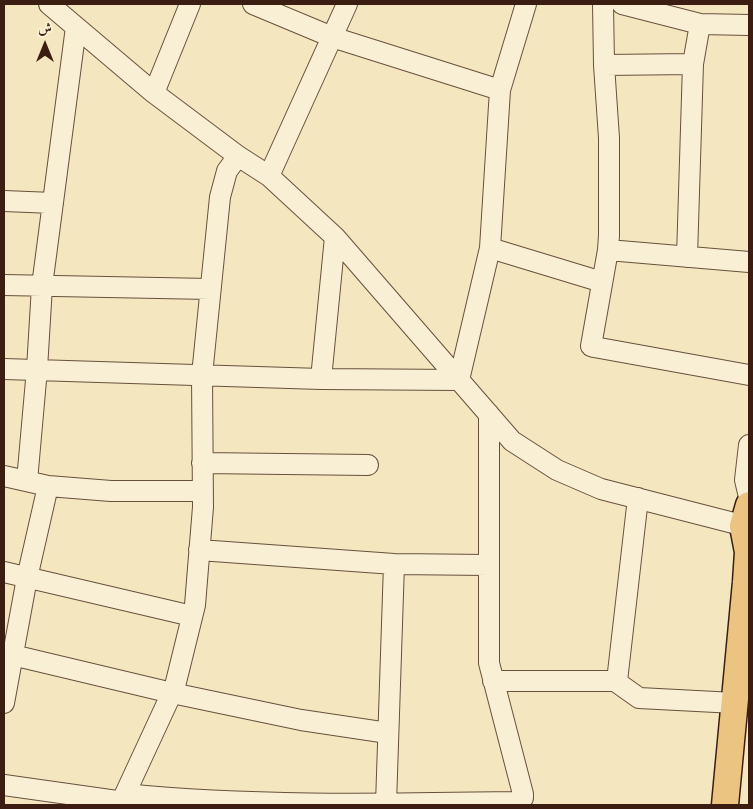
<!DOCTYPE html>
<html>
<head>
<meta charset="utf-8">
<style>
  body { margin:0 }
  #map { position:relative; width:753px; height:809px; overflow:hidden; background:#f4e7bf; font-family:"Sorts Mill Goudy",Amiri,serif }
  canvas { display:block }
  .frame { position:absolute; inset:0; border:5px solid #3b1d12; pointer-events:none }
  .north { position:absolute; left:20px; top:20px; width:50px; height:50px; -webkit-text-stroke:4px #f8efd5; paint-order:stroke; rotate:0deg; font-size:14px; font-weight:700; line-height:20px; text-align:center; color:#3b1d12 }
  .north::after { content:''; display:block; margin:auto; width:18px; height:22px; background:#3b1d12; clip-path:polygon(50% 0,100% 100%,50% 72%,0 100%) }
</style>
</head>
<body>
<div id="map">
<canvas width="753" height="809"></canvas>
<div class="frame"></div>
<div class="north">ش</div>
</div>
<script>
const context = document.querySelector('canvas').getContext('2d');
context.lineJoin = 'round';
function strokePath(path, color, width, dash) { context.strokeStyle = color; context.lineWidth = width; context.lineCap = dash ? 'butt' : 'round'; context.setLineDash(dash || []); context.stroke(path); }
const minor = new Path2D(`
  M 49,4 L 154,93 L 238,156 L 269,176 L 335,237 L 512,441 L 557,470 L 601,489 L 749,527
  M 253,4 L 332,37 L 500,90
  M 526,4 L 500,90 L 490,248 L 602,282
  M 603,4 L 604,65 L 609,138 L 609,235 L 608,250 L 591,346 L 594,347 L 749,375
  M 622,4 L 700,24 L 749,25
  M 604,65 L 693,64
  M 154,93 L 190,4
  M 269,176 L 347,4
  M 4,201 L 53,203
  M 608,250 L 749,262
  M 687,257 L 693,64 L 700,24
  M 4,285 L 210,289
  M 4,369 L 321,379 L 459,380 L 490,248
  M 321,379 L 335,237
  M 749,445 L 745,480 L 749,497
  M 202,463 L 368,465
  M 4,476 L 48,486 L 111,491 L 203,491
  M 27,481 L 37,369 L 42,286 L 76,27
  M 199,550 L 394,564 L 488,565
  M 4,572 L 192,616
  M 4,653 L 172,693 L 301,720 L 388,733
  M 493,681 L 615,681 L 639,698 L 735,703
  M 617,681 L 638,498
  M 4,703 L 27,578 L 48,486
  M 4,785 L 124,802
  M 125,794 C 256,807 387,804 519,802 L 523,798 L 523,794 L 489,663 L 489,414
  M 386,804 L 394,564
  M 123,805 L 125,794 L 175,686 L 195,605 L 203,507 L 202,375 L 220,197 L 227,171 L 238,156`);
const major = new Path2D(`
  M 725,805 L 746,582 L 748,552 L 743,526 L 749,505`);
strokePath(minor, '#69503d', 22);
strokePath(major, '#3b1d12', 29);
strokePath(minor, '#f8efd5', 20);
strokePath(major, '#eac480', 26);
</script>
</body>
</html>
